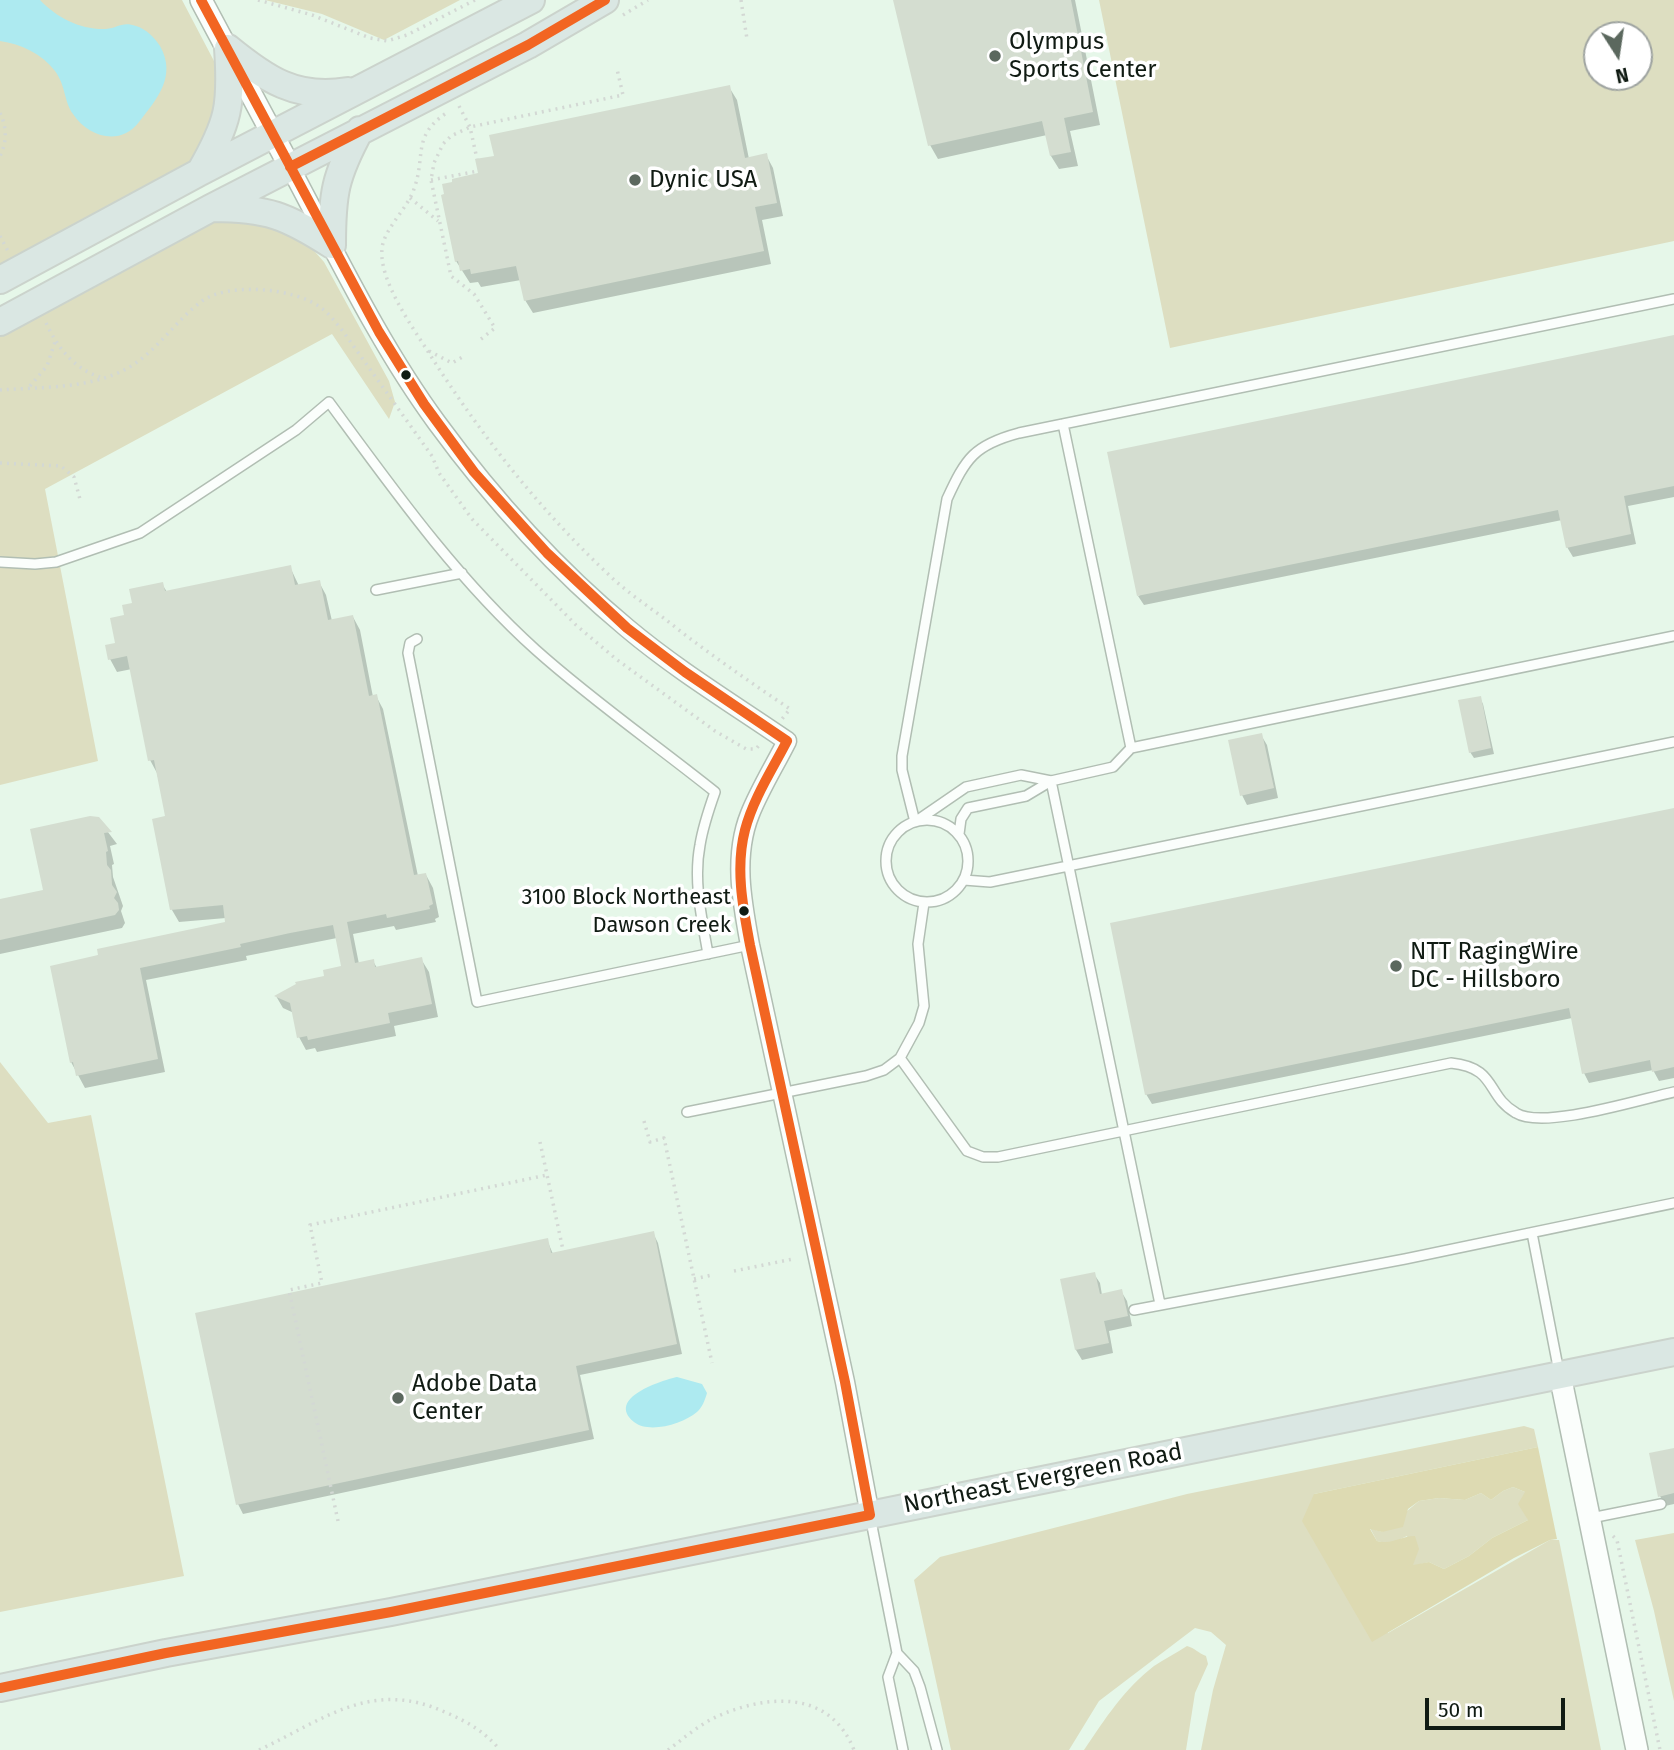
<!DOCTYPE html>
<html>
<head>
<meta charset="utf-8">
<style>
  body { margin:0 }
  #map { position:relative; width:1674px; height:1750px; overflow:hidden; background:#e6f7e9; font-family:"Fira Sans",sans-serif }
  canvas { display:block }
  .north { position:absolute; left:1583px; top:21px; width:70px; height:70px; box-sizing:border-box; background:#fff; border:2px solid #9fa4a1; border-radius:50%; rotate:168deg; font-size:19px; font-weight:700; line-height:28px; text-align:center; color:#101b13 }
  .north::after { content:''; display:block; margin:auto; width:24px; height:32px; background:#5b685e; clip-path:polygon(50% 0,100% 100%,50% 72%,0 100%) }
  .scale { position:absolute; left:1425px; top:1698px; width:140px; height:32px; box-sizing:border-box; border:4px solid #101b13; border-top:0; padding-left:9px; font-size:21px; line-height:24px; white-space:nowrap; color:#101b13; -webkit-text-stroke:5px #fff; paint-order:stroke }
</style>
</head>
<body>
<div id="map">
<canvas width="1674" height="1750"></canvas>
<div class="north">N</div>
<div class="scale">50 m</div>
</div>
<script>
const context = document.querySelector('canvas').getContext('2d');
context.lineJoin = 'round';
function fillPath(path, color) { context.fillStyle = color; context.fill(path, 'evenodd'); }
function strokePath(path, color, width, dash) { context.strokeStyle = color; context.lineWidth = width; context.lineCap = dash ? 'butt' : 'round'; context.setLineDash(dash || []); context.stroke(path); }
function write(font, color, halo, rows, align = 'center') {
  context.font = font + ' "Fira Sans",sans-serif'; context.lineWidth = 7; context.setLineDash([]); context.textBaseline = 'middle'; context.strokeStyle = halo; context.fillStyle = color; for (const [text, x, y, turn = 0] of rows) {
    context.save(); context.translate(x, y); context.rotate((+turn || 0) * Math.PI / 180); context.textAlign = isNaN(turn) ? turn : align; if (halo) context.strokeText(text, 0, 0); context.fillText(text, 0, 0); context.restore();
  }
}
fillPath(new Path2D(`
  M 0,0 L 182,0 L 214,61 L 219,74 L 223,97 L 194,162 L 0,267 Z
  M 265,0 L 460,0 L 384,40 L 322,14 Z
  M 1099,0 L 1674,0 L 1674,241 L 1170,348 ZM 1597,35 L 1639,35 L 1639,77 L 1597,77 Z
  M 225,216 L 301,236 L 324,262 L 389,381 L 395,402 L 389,419 L 332,334 L 45,489 L 98,761 L 0,785 L 0,333 L 146,254 Z
  M 0,1062 L 48,1123 L 91,1115 L 184,1576 L 0,1612 Z
  M 1524,1426 L 1534,1429 L 1538,1447 L 1314,1494 L 1388,1633 L 1550,1540 L 1559,1540 L 1601,1750 L 1201,1750 L 1213,1690 L 1226,1645 L 1211,1632 L 1195,1628 L 1099,1701 L 1069,1750 L 951,1750 L 914,1580 L 940,1557 L 1187,1494 Z
  M 1513,1487 L 1525,1492 L 1528,1520 L 1492,1538 L 1469,1556 L 1444,1569 L 1429,1562 L 1413,1566 L 1407,1536 L 1390,1544 L 1377,1541 L 1370,1528 L 1382,1532 L 1419,1501 L 1439,1498 L 1465,1500 L 1481,1493 L 1491,1500 L 1503,1491 Z
  M 1674,1533 L 1674,1701 L 1654,1611 L 1635,1540 Z
  M 1187,1646 C 1195,1648 1198,1653 1206,1656 L 1208,1664 L 1195,1693 L 1186,1750 L 1084,1750 C 1105,1719 1124,1689 1154,1666 C 1164,1659 1177,1653 1187,1646 Z`), '#dddec1');
fillPath(new Path2D(`
  M 1538,1447 L 1557,1539 L 1550,1540 L 1514,1558 L 1372,1642 L 1302,1521 L 1314,1494 ZM 1513,1487 L 1525,1492 L 1518,1504 L 1528,1520 L 1492,1538 L 1469,1556 L 1444,1569 L 1429,1562 L 1413,1565 L 1419,1549 L 1415,1536 C 1399,1536 1394,1545 1377,1541 L 1370,1529 L 1382,1532 L 1403,1527 L 1408,1509 L 1419,1501 L 1439,1498 L 1465,1500 L 1481,1493 L 1491,1500 L 1503,1491 Z`), '#dddab2');
fillPath(new Path2D(`
  M 0,0 L 40,0 C 57,18 81,30 106,29 C 118,28 122,21 136,26 C 146,29 154,37 160,46 C 177,76 157,99 139,122 C 121,146 89,138 73,114 C 64,102 66,86 55,71 C 42,54 21,44 0,41 Z
  M 677,1377 L 702,1384 L 707,1393 C 705,1400 702,1408 697,1412 C 683,1424 649,1434 634,1422 C 605,1398 663,1380 677,1377 Z`), '#adeaf0');
fillPath(new Path2D(`
  M 896,0 L 1075,0 L 1100,125 L 1070,131 L 1078,166 L 1059,169 L 1051,156 L 1047,135 L 938,159 L 930,145 Z
  M 729,87 L 737,100 L 749,159 L 766,155 L 773,168 L 783,216 L 762,220 L 771,264 L 533,313 L 525,300 L 521,280 L 481,287 L 478,282 L 470,283 L 456,261 L 480,175 L 496,157 Z
  M 1674,337 L 1674,497 L 1628,506 L 1636,544 L 1573,557 L 1567,547 L 1562,520 L 1144,605 L 1138,596 Z
  M 290,567 L 299,586 L 319,582 L 326,595 L 332,621 L 353,617 L 360,630 L 373,697 L 376,696 L 383,709 L 418,876 L 426,875 L 433,888 L 439,917 L 435,919 L 436,922 L 396,930 L 394,926 L 353,934 L 359,964 L 373,961 L 377,968 L 421,959 L 429,972 L 438,1017 L 394,1026 L 396,1036 L 317,1052 L 315,1048 L 306,1050 L 299,1037 L 294,1013 L 283,1008 L 276,996 L 326,977 L 343,967 L 337,938 L 246,956 L 247,960 L 146,980 L 165,1072 L 85,1088 L 71,1062 L 52,967 L 227,924 L 226,918 L 179,922 L 172,910 L 167,817 L 157,773 L 150,760 L 132,669 L 117,672 L 110,659 L 118,645 L 126,617 L 134,605 L 162,584 L 167,592 Z
  M 1480,698 L 1483,704 L 1494,754 L 1474,758 L 1470,752 Z
  M 1261,735 L 1267,745 L 1278,798 L 1247,805 L 1242,795 Z
  M 1674,810 L 1674,1078 L 1659,1081 L 1653,1070 L 1589,1083 L 1584,1073 L 1572,1018 L 1152,1104 L 1146,1094 Z
  M 98,819 L 117,844 L 110,846 L 114,864 L 112,865 L 113,877 L 123,906 L 121,911 L 125,923 L 122,928 L 0,954 L 0,901 L 45,892 Z
  M 653,1233 L 658,1243 L 682,1354 L 580,1375 L 594,1439 L 243,1514 L 238,1504 L 547,1240 L 553,1254 Z
  M 1094,1274 L 1100,1283 L 1102,1295 L 1121,1291 L 1127,1301 L 1132,1326 L 1109,1331 L 1113,1353 L 1082,1360 L 1076,1350 L 1062,1281 Z
  M 1674,1450 L 1674,1504 L 1665,1506 L 1660,1496 Z`), '#0003');
fillPath(new Path2D(`
  M 893,0 L 1071,0 L 1093,112 L 1064,118 L 1071,152 L 1050,156 L 1042,121 L 928,146 Z
  M 730,85 L 745,158 L 767,153 L 777,203 L 755,207 L 764,251 L 524,301 L 516,266 L 471,274 L 470,269 L 460,271 L 458,261 L 455,262 L 441,195 L 444,194 L 442,184 L 452,182 L 452,179 L 478,173 L 475,159 L 494,156 L 489,135 Z
  M 1674,335 L 1674,486 L 1624,496 L 1631,534 L 1566,548 L 1558,510 L 1137,596 L 1107,452 Z
  M 291,565 L 295,585 L 320,580 L 328,620 L 353,615 L 369,696 L 377,694 L 414,875 L 426,873 L 433,904 L 429,906 L 430,909 L 387,918 L 386,914 L 347,922 L 355,963 L 374,959 L 375,967 L 422,957 L 432,1004 L 388,1013 L 390,1023 L 308,1040 L 307,1036 L 297,1038 L 290,1003 L 274,996 L 296,984 L 295,982 L 324,976 L 323,970 L 341,966 L 333,925 L 290,933 L 240,944 L 241,947 L 140,968 L 158,1059 L 76,1076 L 73,1062 L 70,1063 L 50,966 L 98,955 L 97,949 L 225,922 L 223,905 L 170,910 L 152,819 L 165,816 L 154,760 L 148,761 L 127,656 L 108,660 L 105,645 L 115,643 L 110,618 L 124,615 L 122,605 L 132,603 L 129,589 L 163,582 L 165,591 Z
  M 1481,696 L 1491,748 L 1469,753 L 1458,700 Z
  M 1262,733 L 1274,788 L 1240,796 L 1228,740 Z
  M 1674,808 L 1674,1067 L 1652,1072 L 1650,1060 L 1582,1074 L 1569,1008 L 1145,1095 L 1110,923 Z
  M 90,816 L 99,817 L 112,832 L 104,833 L 108,851 L 106,852 L 107,865 L 111,870 L 112,885 L 117,892 L 114,898 L 118,903 L 119,910 L 115,915 L 0,940 L 0,899 L 43,890 L 30,829 Z
  M 654,1231 L 677,1344 L 576,1366 L 589,1430 L 236,1505 L 195,1313 L 548,1238 L 551,1253 Z
  M 1095,1272 L 1100,1294 L 1122,1289 L 1128,1316 L 1104,1321 L 1109,1343 L 1075,1350 L 1060,1279 Z
  M 1674,1448 L 1674,1493 L 1658,1497 L 1649,1453 Z`), '#d4ddd0');
const service = new Path2D(`
  M 1063,424 L 1131,748
  M 0,562 L 35,564 L 56,562 L 140,533 L 296,430 L 329,402 C 393,489 456,578 536,650 C 593,701 655,744 715,792 C 709,809 703,826 700,845 C 693,881 702,919 708,954
  M 376,590 L 462,573
  M 417,639 L 410,643 L 408,653 L 477,1002 L 750,945
  M 1051,781 L 1021,775 L 966,787 L 915,822 L 902,770 L 902,756 L 947,499 C 966,458 974,445 1019,433 L 1674,299
  M 1051,781 L 1160,1304
  M886 861a41 41 0 1 1 82 0a41 41 0 1 1-82 0Z
  M 959,834 L 961,819 L 968,808 L 1026,796 L 1051,781 L 1113,767 L 1131,748 L 1674,636
  M 964,880 L 990,882 L 1674,742
  M 900,1058 L 967,1151 L 983,1157 L 998,1157 L 1451,1063 C 1498,1068 1485,1095 1516,1113 C 1543,1130 1641,1099 1674,1092
  M 687,1112 L 866,1076 L 884,1070 L 900,1058 L 919,1023 L 924,1006 L 918,944 L 924,903
  M 1532,1233 L 1559,1372
  M 1134,1310 L 1405,1259 L 1674,1203
  M 870,1516 L 897,1653 L 888,1677 L 903,1750
  M 1591,1518 L 1661,1504
  M 897,1653 L 914,1671 L 920,1687 L 937,1750`);
const minor = new Path2D(`
  M 290,167 C 336,253 379,344 437,423 C 492,498 556,569 627,628 C 677,670 733,704 787,741 C 775,765 760,789 750,814 C 733,856 742,902 750,945 L 845,1382 L 870,1515`);
const tertiary = new Path2D(`
  M 201,0 L 290,167
  M 1560,1375 L 1637,1750`);
const primary = new Path2D(`
  M 228,48 C 266,79 296,100 348,91
  M 200,172 C 229,122 232,105 228,48
  M 213,208 C 267,208 287,216 332,245
  M 332,245 C 332,194 335,176 360,130
  M 0,280 L 200,172 L 531,0
  M 0,322 L 211,208 L 528,45 L 605,0
  M 0,1688 L 166,1653 L 391,1612 L 1674,1352`);
strokePath(service, '#b1beb3', 12);
strokePath(minor, '#b1beb3', 21);
strokePath(tertiary, '#b1beb3', 24);
strokePath(primary, '#cbd3cc', 30);
strokePath(new Path2D(`
  M 258,0 L 312,15 L 370,38 L 387,41 L 407,35 L 475,0
  M 741,0 L 747,39
  M 623,15 L 648,0
  M 459,106 L 470,127 L 477,159
  M 0,113 C 7,127 7,142 0,156
  M 445,114 C 412,137 426,156 414,189 C 408,208 383,230 382,249 C 379,280 411,325 427,350 C 478,431 537,507 607,573 C 624,590 645,604 665,619 C 705,651 747,680 790,709 L 782,719
  M 431,180 L 478,171
  M 410,198 L 438,221
  M 0,236 L 9,253
  M 46,323 C 58,348 73,368 100,377
  M 481,339 L 495,328 L 474,294 L 451,276 L 431,180 L 434,163 L 443,144 L 451,136 L 470,127 L 623,95 L 617,69
  M 429,351 L 452,363 L 464,356
  M 30,386 L 47,366 L 55,342
  M 0,390 C 41,387 89,389 126,369 C 156,353 175,321 202,301 C 229,282 294,288 320,307 C 329,313 335,322 342,330 L 432,456 L 439,473 L 472,519 L 576,625 L 616,659 L 715,731 L 746,749 L 756,749 L 761,743
  M 0,463 L 61,466 L 74,477 L 81,503
  M 644,1121 L 650,1142 L 664,1138 L 712,1363
  M 540,1142 L 563,1250
  M 734,1271 L 793,1259
  M 694,1279 L 712,1275
  M 338,1521 L 289,1290 L 322,1283 L 310,1225 L 547,1175
  M 1613,1536 L 1617,1540 L 1660,1750
  M 259,1750 C 325,1719 372,1678 447,1713 C 468,1722 485,1732 500,1750
  M 668,1750 C 684,1738 700,1724 718,1716 C 769,1694 830,1690 854,1750`), '#d3d8d4', 3.5, [2, 5]);
strokePath(service, '#fbfefc', 9);
strokePath(minor, '#fbfefc', 18);
strokePath(tertiary, '#fbfefc', 21);
strokePath(primary, '#dae7e3', 26);
strokePath(new Path2D(`
  M 290,167 L 528,45 L 605,0
  M 0,1688 L 166,1653 L 391,1612 L 870,1515 L 845,1382 L 750,945 C 743,908 735,868 745,830 C 753,799 772,770 787,741 L 685,672 L 627,628 L 547,553 L 474,472 L 424,404 L 379,332 L 201,0`), '#f26522', 10);
for (const [x, y, r, color] of [
  [995,56,7,"#5b685e"],
  [635,180,7,"#5b685e"],
  [406,375,6,"#101b13"],
  [744,911,6,"#101b13"],
  [1396,966,7,"#5b685e"],
  [398,1398,7,"#5b685e"]
]) { const dot = new Path2D(); dot.arc(x, y, r, 0, 2 * Math.PI); context.fillStyle = color; context.fill(dot); strokePath(dot, '#fff', 2.5); }
write('22px', '#101b13', '#fff', [
  ["3100 Block Northeast",731,898],
  ["Dawson Creek",731,926]
], 'right');
write('24px', '#101b13', '#fff', [
  ["Olympus",1009,42],
  ["Sports Center",1009,70],
  ["Dynic USA",649,180],
  ["NTT RagingWire",1410,952],
  ["DC - Hillsboro",1410,980],
  ["Adobe Data",412,1384],
  ["Center",412,1412]
], 'left');
write('24px', '#101b13', '#fff', [
  ["Northeast Evergreen Road",1043,1479,-11]
]);
</script>
</body>
</html>
